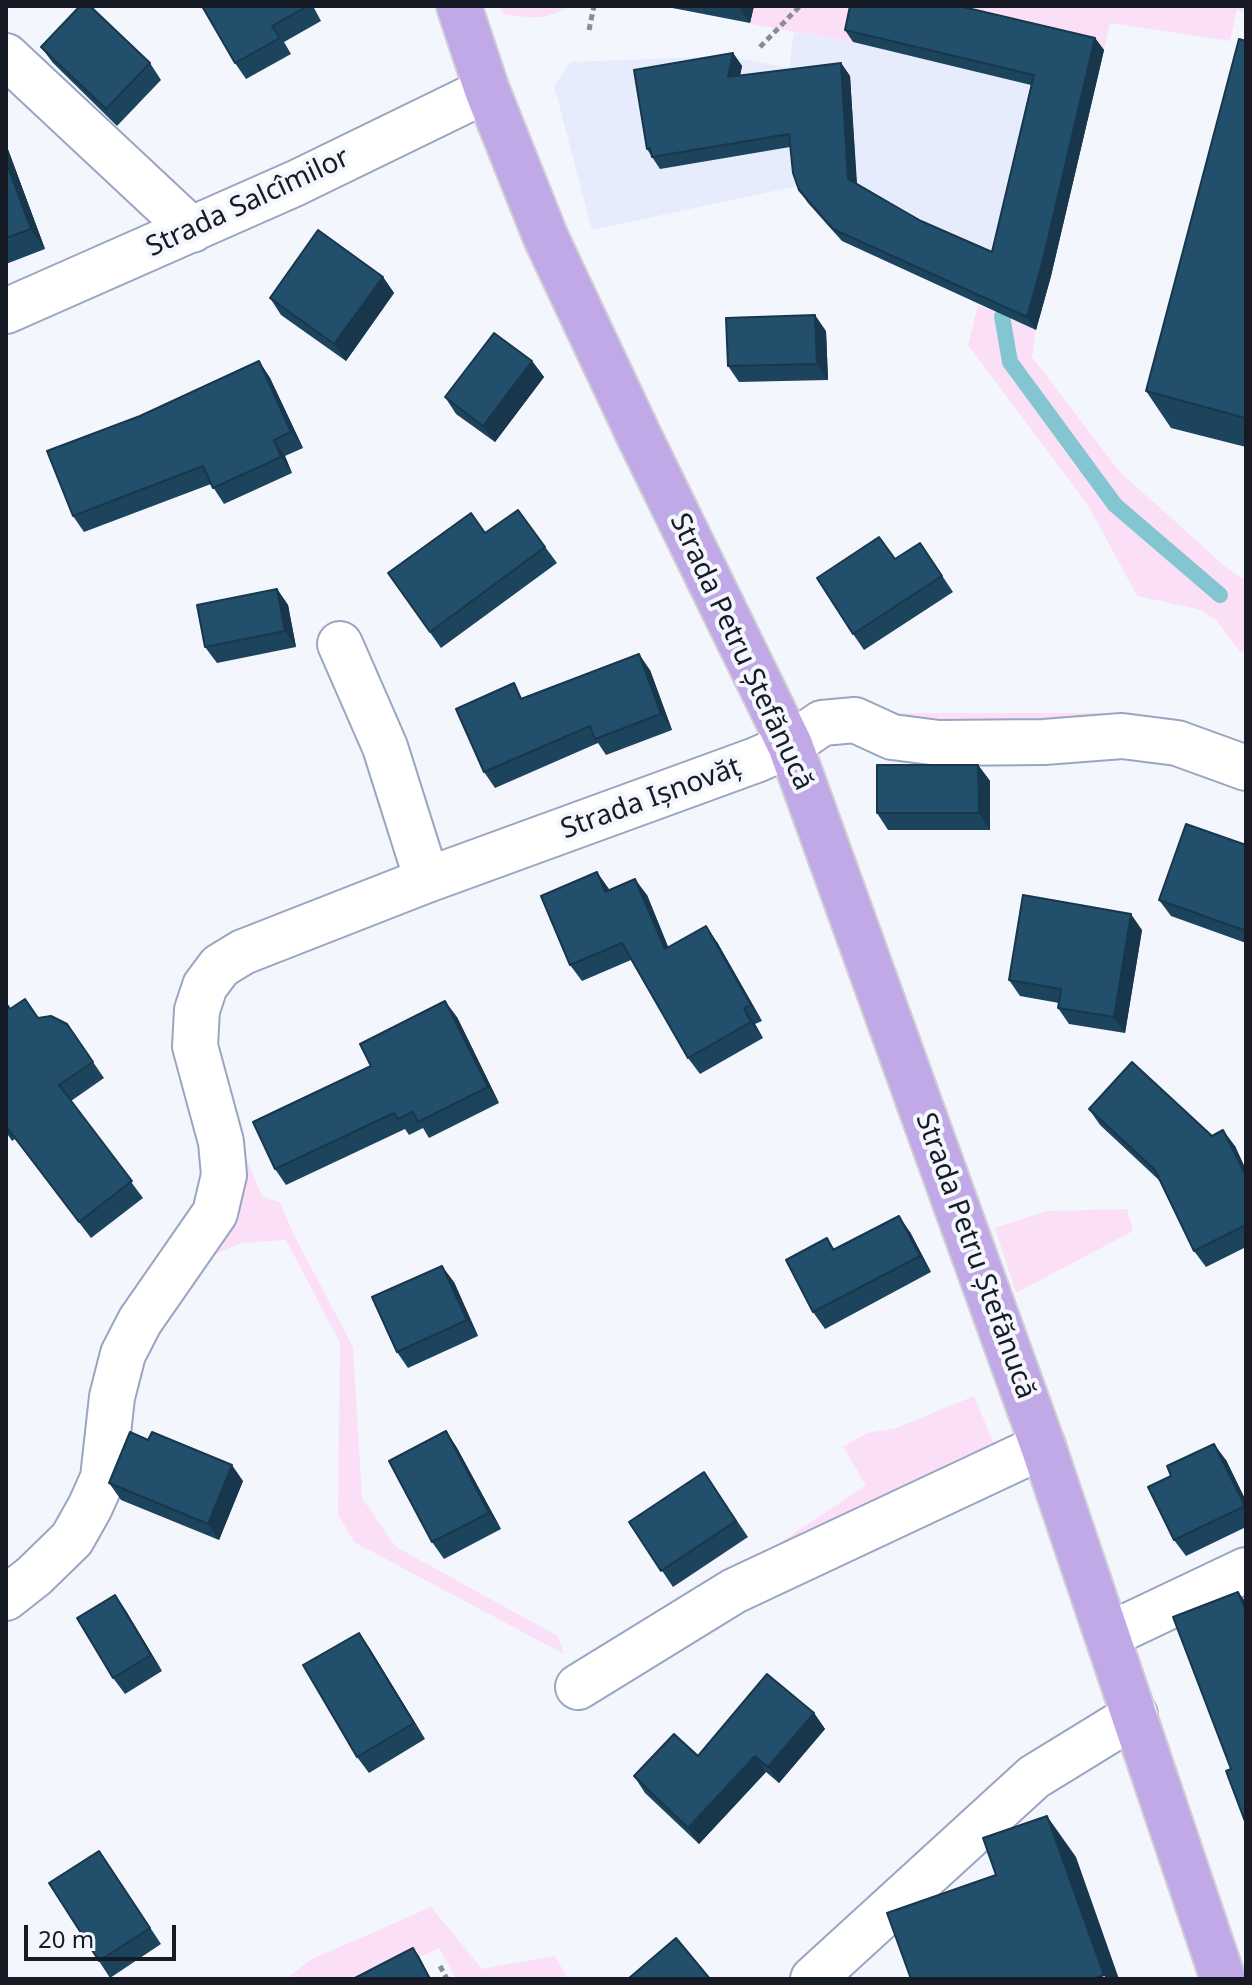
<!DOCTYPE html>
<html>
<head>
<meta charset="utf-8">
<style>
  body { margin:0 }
  #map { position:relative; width:1252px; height:1985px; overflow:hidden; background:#f4f6fd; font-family:"Noto Sans",sans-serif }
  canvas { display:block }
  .frame { position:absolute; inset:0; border:8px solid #171b26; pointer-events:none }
  .scale { position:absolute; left:24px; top:1925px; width:152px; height:36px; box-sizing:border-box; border:4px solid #171b26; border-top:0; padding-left:10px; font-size:24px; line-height:28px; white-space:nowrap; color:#171b26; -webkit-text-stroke:6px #f4f6fd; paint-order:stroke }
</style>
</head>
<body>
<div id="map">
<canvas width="1252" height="1985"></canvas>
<div class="frame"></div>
<div class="scale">20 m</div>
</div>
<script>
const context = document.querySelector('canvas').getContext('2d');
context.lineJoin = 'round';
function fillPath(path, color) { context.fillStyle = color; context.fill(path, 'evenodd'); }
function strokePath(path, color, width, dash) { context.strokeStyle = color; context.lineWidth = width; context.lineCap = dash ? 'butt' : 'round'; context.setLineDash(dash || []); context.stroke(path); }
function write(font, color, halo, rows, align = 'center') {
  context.font = font + ' "Noto Sans",sans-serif'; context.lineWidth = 8; context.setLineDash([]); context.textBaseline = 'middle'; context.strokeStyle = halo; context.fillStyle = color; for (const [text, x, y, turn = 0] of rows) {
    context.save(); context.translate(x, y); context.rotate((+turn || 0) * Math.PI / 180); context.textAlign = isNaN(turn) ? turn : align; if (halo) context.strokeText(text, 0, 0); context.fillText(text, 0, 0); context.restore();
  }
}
fillPath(new Path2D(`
  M 915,6 L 1104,50 L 1051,276 L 1036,330 L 842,241 L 808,203 L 802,185 L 592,230 L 554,86 L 571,62 L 728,56 L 789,68 L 794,32 L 853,42 Z`), '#e6ecfc');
fillPath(new Path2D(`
  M 499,6 L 570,6 C 546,21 530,18 503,14 Z
  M 754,6 L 861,6 L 853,42 L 750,24 Z
  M 915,6 L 1246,6 L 1246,13 L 1237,10 L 1230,41 L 1110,23 L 1104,50 Z
  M 978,305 L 1036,330 L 1032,357 L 1119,471 L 1228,569 L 1246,581 L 1246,652 L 1241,653 L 1217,621 L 1202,610 L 1137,596 L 1088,505 L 968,345 Z
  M 880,706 L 896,713 L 1132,713 L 1049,725 L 936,730 L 868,711 Z
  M 244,1152 L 262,1196 L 280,1202 L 294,1235 L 353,1347 L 362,1498 L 396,1547 L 558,1636 L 564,1654 L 354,1542 L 338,1514 L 340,1343 L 286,1240 L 242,1243 L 207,1258 Z
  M 1127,1209 L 1133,1231 L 1016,1293 L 995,1228 L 1046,1211 Z
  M 974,1396 L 994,1444 L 955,1460 L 834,1530 L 732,1575 L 866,1485 L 843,1447 L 867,1433 L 896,1428 Z
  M 431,1907 L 482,1969 L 555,1956 L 568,1979 L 456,1979 L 439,1948 L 375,1979 L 286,1979 L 310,1960 Z`), '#fbdff7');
strokePath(new Path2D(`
  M 1002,316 L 1010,362 L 1115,505 L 1220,595`), '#83c6d2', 16);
const minor = new Path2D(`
  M 6,56 L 192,230
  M 6,311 L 296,183 L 487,90
  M 340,644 L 385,747 L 427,880
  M 6,1598 L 34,1576 L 72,1539 L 90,1507 L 103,1478 L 112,1397 L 123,1354 L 140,1321 L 215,1213 L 224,1175 L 221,1142 L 195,1046 L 197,1010 L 205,986 L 220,966 L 243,952 L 427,880 L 756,760 L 790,745 L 822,723 L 855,720 L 892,737 L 939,743 L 1044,742 L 1122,736 L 1177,743 L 1246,768
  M 1109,1635 L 1246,1570
  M 578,1687 L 734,1591 L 1043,1446
  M 813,1979 L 1034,1777 L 1135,1715`);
const major = new Path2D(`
  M 459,6 L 487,90 L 546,238 L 640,438 L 790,745 L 1043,1446 L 1223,1979`);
strokePath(minor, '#9aa5c3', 48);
strokePath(major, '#d1d1d4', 48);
strokePath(new Path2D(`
  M 589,30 L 594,6
  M 760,47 L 800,6
  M 440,1966 L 447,1979`), '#8a8d95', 5, [6, 4]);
strokePath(minor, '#fff', 44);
strokePath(major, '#c1a8e6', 44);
fillPath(new Path2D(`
  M 202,6 L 313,6 L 321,21 L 284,42 L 291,54 L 246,79 L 235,63 Z
  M 662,6 L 754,6 L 750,23 Z
  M 845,30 L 1095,38 L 1104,50 L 1051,276 L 1036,330 L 842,241 L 808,203 L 799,190 L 790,147 L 660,169 L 652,157 L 647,149 L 733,53 L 742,66 L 740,76 L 841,63 L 850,76 L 857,183 L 921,221 L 992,252 L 1031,85 L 853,42 Z
  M 1246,41 L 1246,447 L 1171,428 L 1146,391 Z
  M 41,47 L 150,63 L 161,80 L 117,126 L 53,63 Z
  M 6,144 L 45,249 L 6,264 Z
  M 383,277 L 394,293 L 346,361 L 281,315 L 270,298 Z
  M 826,331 L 828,380 L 739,382 L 728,366 Z
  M 259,361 L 270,378 L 303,448 L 285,456 L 292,473 L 224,504 L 211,484 L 84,532 L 73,516 L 140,416 Z
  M 532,361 L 544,377 L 495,442 L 456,414 L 445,397 Z
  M 518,510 L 557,563 L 441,648 L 388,573 L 485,533 Z
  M 895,559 L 931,559 L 953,592 L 864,650 L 853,634 Z
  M 277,589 L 288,605 L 296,647 L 217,663 L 205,647 Z
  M 650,670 L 672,730 L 606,755 L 598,743 L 495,788 L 484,772 Z
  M 978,765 L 990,781 L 990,830 L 888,830 L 877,813 Z
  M 1246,845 L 1246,943 L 1171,916 L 1159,900 Z
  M 609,890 L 647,895 L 668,947 L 717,942 L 762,1021 L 755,1024 L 763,1038 L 700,1074 L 688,1058 L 631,960 L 582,981 L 570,965 Z
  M 1142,930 L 1125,1033 L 1069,1024 L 1058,1008 L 1059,1003 L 1020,996 L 1009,980 Z
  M 6,1003 L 10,1009 L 38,1018 L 67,1024 L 104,1078 L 71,1101 L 143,1198 L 91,1238 L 15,1139 L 12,1141 L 6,1132 Z
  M 457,1017 L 499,1103 L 429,1138 L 423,1128 L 409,1135 L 405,1129 L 286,1185 L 275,1169 L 371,1066 Z
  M 1089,1109 L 1212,1136 L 1235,1146 L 1246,1170 L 1246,1247 L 1206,1267 L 1194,1251 L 1160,1181 L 1100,1125 Z
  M 910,1232 L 931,1272 L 825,1329 L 813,1312 L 827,1238 L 835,1250 Z
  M 454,1282 L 478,1336 L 408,1368 L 397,1352 Z
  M 446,1431 L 457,1448 L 501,1529 L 444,1559 L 432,1542 Z
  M 1226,1460 L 1246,1501 L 1246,1527 L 1186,1556 L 1174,1540 Z
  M 704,1472 L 748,1537 L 673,1587 L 629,1522 Z
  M 243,1481 L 219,1540 L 121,1500 L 109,1483 Z
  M 115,1595 L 126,1611 L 162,1671 L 125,1694 L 113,1678 Z
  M 359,1633 L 370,1649 L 425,1739 L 369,1773 L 357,1757 Z
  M 814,1713 L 825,1729 L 779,1783 L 766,1772 L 699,1844 L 645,1793 L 634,1776 L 698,1756 Z
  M 110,1867 L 161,1944 L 110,1978 L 99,1961 Z`), '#1d445d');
fillPath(new Path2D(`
  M 738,6 L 754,6 L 750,23 Z
  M 1095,38 L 1104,50 L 1051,276 L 1036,330 L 1027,317 Z
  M 733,53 L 742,66 L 737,90 L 728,77 Z
  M 841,63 L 850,76 L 857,191 L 848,179 Z
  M 6,144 L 45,249 L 31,229 L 6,162 Z
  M 383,277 L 394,293 L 346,361 L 334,344 Z
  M 815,315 L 826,331 L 828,380 L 817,364 Z
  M 259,361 L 270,378 L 303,448 L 291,432 Z
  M 532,361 L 544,377 L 495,442 L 483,426 Z
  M 274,440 L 285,456 L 292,473 L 281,457 Z
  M 277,589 L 288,605 L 296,647 L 285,631 Z
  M 639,654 L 650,670 L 672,730 L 661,714 Z
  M 978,765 L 990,781 L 990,830 L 979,813 Z
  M 597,872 L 609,889 L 616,908 L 605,892 Z
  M 635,879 L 647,895 L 676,966 L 665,949 Z
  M 1131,914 L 1142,930 L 1125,1033 L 1114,1017 Z
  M 706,926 L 717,942 L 762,1021 L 751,1005 Z
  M 445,1001 L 457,1017 L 499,1103 L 488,1087 Z
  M 744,1008 L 755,1024 L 763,1038 L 751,1022 Z
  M 1223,1130 L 1235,1146 L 1246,1170 L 1246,1176 Z
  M 899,1216 L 910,1232 L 931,1272 L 920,1256 Z
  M 442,1266 L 454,1282 L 478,1336 L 467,1320 Z
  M 446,1431 L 457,1448 L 501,1529 L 489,1513 Z
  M 1214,1444 L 1226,1460 L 1246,1501 L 1246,1508 Z
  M 232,1465 L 243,1481 L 219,1540 L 208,1524 Z
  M 1238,1592 L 1246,1602 L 1246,1611 Z
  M 115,1595 L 126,1611 L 162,1671 L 151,1655 Z
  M 359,1633 L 370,1649 L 425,1739 L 414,1723 Z
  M 814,1713 L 825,1729 L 779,1783 L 768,1767 Z
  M 755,1756 L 766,1772 L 699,1844 L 688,1828 Z
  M 1047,1816 L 1076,1857 L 1119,1979 L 1106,1979 L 1104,1975 Z
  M 413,1948 L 419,1956 L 431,1979 L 430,1979 Z`), '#18374c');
const building = new Path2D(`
  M 80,6 L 90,6 L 150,63 L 106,109 L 41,47 Z
  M 202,6 L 308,6 L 272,26 L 280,38 L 235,63 Z
  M 850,6 L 959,6 L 1095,38 L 1042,264 L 1027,317 L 833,229 L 799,190 L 793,173 L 789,134 L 652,157 L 650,148 L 647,149 L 634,70 L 733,53 L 728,77 L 841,63 L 848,179 L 921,221 L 992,252 L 1034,75 L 845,30 Z
  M 1239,39 L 1246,41 L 1246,413 L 1245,418 L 1146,391 Z
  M 6,162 L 31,229 L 6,238 Z
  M 318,230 L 383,277 L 334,344 L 270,298 Z
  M 815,315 L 817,364 L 728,366 L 726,318 Z
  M 494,333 L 532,361 L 483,426 L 445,397 Z
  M 259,361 L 291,432 L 274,440 L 281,457 L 213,488 L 203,466 L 73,516 L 47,451 L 140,416 Z
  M 518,510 L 545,547 L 430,632 L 388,573 L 471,513 L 485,533 Z
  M 879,537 L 895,559 L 920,543 L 942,576 L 853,634 L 817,578 Z
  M 277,589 L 285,631 L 205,647 L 197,605 Z
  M 639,654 L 661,714 L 595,739 L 590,726 L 484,772 L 456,709 L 514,683 L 521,699 Z
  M 877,765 L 978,765 L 979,813 L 877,813 Z
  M 1186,824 L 1246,845 L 1246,931 L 1159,900 Z
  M 597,872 L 605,892 L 635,879 L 665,949 L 706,926 L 751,1005 L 744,1008 L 751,1022 L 688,1058 L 622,943 L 570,965 L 541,896 Z
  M 1023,895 L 1131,914 L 1114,1017 L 1058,1008 L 1061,989 L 1009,980 Z
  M 25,999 L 38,1018 L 51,1016 L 67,1024 L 93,1062 L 59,1085 L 132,1181 L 79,1222 L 6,1126 L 6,1003 L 10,1009 Z
  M 445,1001 L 488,1087 L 418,1122 L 413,1112 L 398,1119 L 394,1113 L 275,1169 L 253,1122 L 371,1066 L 360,1044 Z
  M 1132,1062 L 1212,1136 L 1223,1130 L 1246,1176 L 1246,1225 L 1194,1251 L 1155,1170 L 1089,1109 Z
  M 899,1216 L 920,1256 L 813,1312 L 786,1260 L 827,1238 L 833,1250 Z
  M 442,1266 L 467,1320 L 397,1352 L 372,1297 Z
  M 446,1431 L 489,1513 L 432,1542 L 389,1461 Z
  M 130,1432 L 148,1440 L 152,1432 L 232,1465 L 208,1524 L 109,1483 Z
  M 1214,1444 L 1245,1506 L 1174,1540 L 1148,1487 L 1171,1476 L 1167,1466 Z
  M 704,1472 L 736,1521 L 661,1571 L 629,1522 Z
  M 1238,1592 L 1246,1611 L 1246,1824 L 1226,1771 L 1231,1769 L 1173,1617 Z
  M 115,1595 L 151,1655 L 113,1678 L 77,1618 Z
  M 359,1633 L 414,1723 L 357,1757 L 303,1665 Z
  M 767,1674 L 814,1713 L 768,1767 L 755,1756 L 688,1828 L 634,1776 L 674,1734 L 698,1756 Z
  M 1047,1816 L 1104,1975 L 1094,1979 L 911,1979 L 887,1913 L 996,1875 L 983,1838 Z
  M 99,1851 L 150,1928 L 99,1961 L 49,1883 Z
  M 676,1938 L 710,1979 L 628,1979 Z
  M 413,1948 L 430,1979 L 353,1979 Z`);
fillPath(building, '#224f6c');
strokePath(building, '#18374c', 2);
write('28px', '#171b26', '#f4f6fd', [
  ["Strada Salcîmilor",248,203,-25],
  ["Strada Petru Ștefănucă",741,652,65],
  ["Strada Ișnovăț",651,799,-20],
  ["Strada Petru Ștefănucă",975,1256,70]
]);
</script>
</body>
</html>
